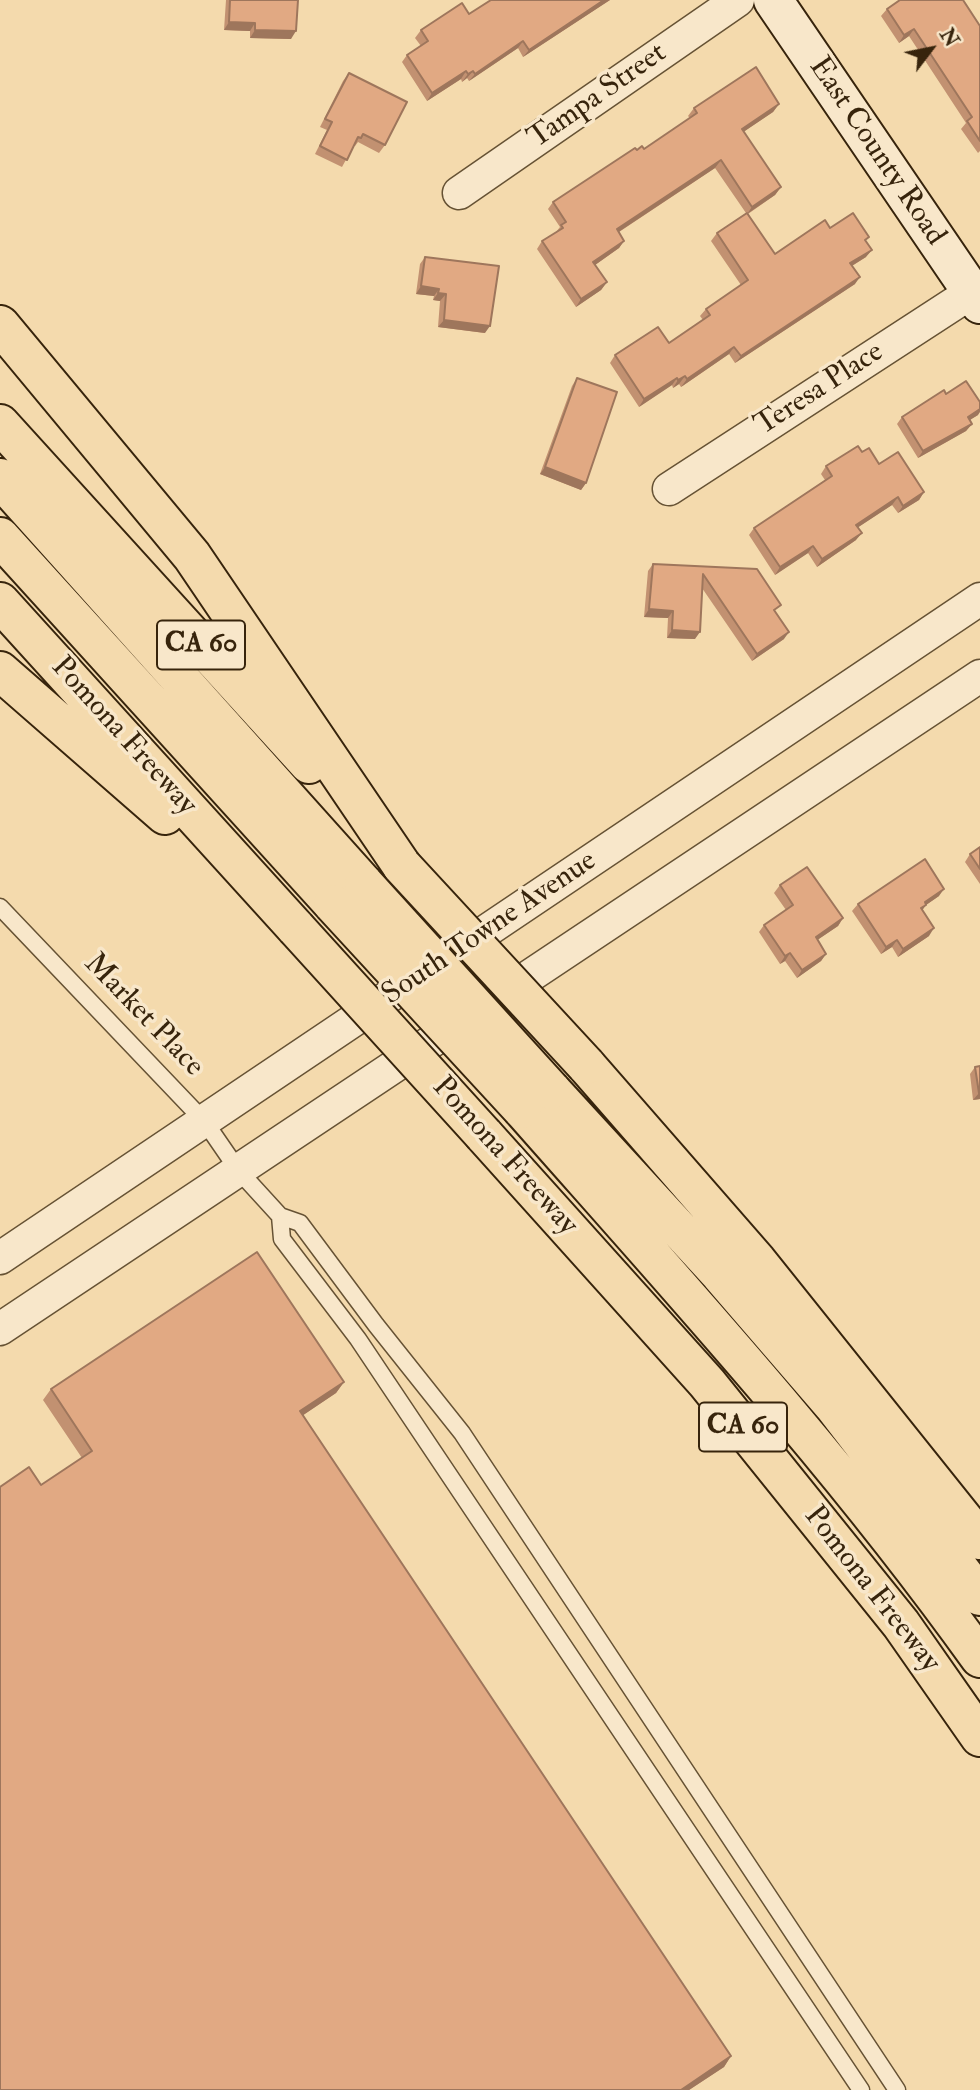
<!DOCTYPE html>
<html>
<head>
<meta charset="utf-8">
<style>
  body { margin:0 }
  #map { position:relative; width:980px; height:2090px; overflow:hidden; background:#f4daad; font-family:"IM FELL Double Pica",serif }
  canvas { display:block }
  .north { position:absolute; left:896px; top:14px; width:70px; height:70px; -webkit-text-stroke:5px #f8e7ca; paint-order:stroke; rotate:58deg; font-size:19px; font-weight:700; line-height:28px; text-align:center; color:#37240c }
  .north::after { content:''; display:block; margin:auto; width:24px; height:32px; background:#37240c; clip-path:polygon(50% 0,100% 100%,50% 72%,0 100%) }
</style>
</head>
<body>
<div id="map">
<canvas width="980" height="2090"></canvas>
<div class="north">N</div>
</div>
<script>
const context = document.querySelector('canvas').getContext('2d');
context.lineJoin = 'round';
function strokePath(path, color, width, dash) { context.strokeStyle = color; context.lineWidth = width; context.lineCap = dash ? 'butt' : 'round'; context.setLineDash(dash || []); context.stroke(path); }
function fillPath(path, color) { context.fillStyle = color; context.fill(path, 'evenodd'); }
function write(font, color, halo, rows, align = 'center') {
  context.font = font + ' "IM FELL Double Pica",serif'; context.lineWidth = 7; context.setLineDash([]); context.textBaseline = 'middle'; context.strokeStyle = halo; context.fillStyle = color; for (const [text, x, y, turn = 0] of rows) {
    context.save(); context.translate(x, y); context.rotate((+turn || 0) * Math.PI / 180); context.textAlign = isNaN(turn) ? turn : align; if (halo) context.strokeText(text, 0, 0); context.fillText(text, 0, 0); context.restore();
  }
}
const lane = new Path2D(`
  M 0,907 L 205,1122 L 238,1170 L 280,1216 L 300,1223 L 376,1325 L 462,1433 L 897,2090
  M 280,1216 L 282,1239 L 358,1339 L 861,2090`);
const street = new Path2D(`
  M 459,193 L 738,0
  M 669,489 L 972,292
  M 0,1258 L 980,599
  M 0,1329 L 980,676`);
const secondary = new Path2D(`
  M 773,0 L 980,304`);
const highway = new Path2D(`
  M 0,325 L 192,556 L 402,866
  M 0,424 L 309,764
  M 0,478 L 364,884
  M 0,537 L 333,904
  M 0,602 L 296,928
  M 0,671 L 165,815
  M 586,1065 L 757,1261 L 980,1540
  M 551,1090 L 720,1274 L 833,1405 L 980,1596
  M 522,1109 C 679,1287 842,1465 980,1658
  M 484,1135 L 707,1383 L 901,1624 L 980,1737`);
strokePath(lane, '#665234', 19);
strokePath(street, '#665234', 35);
strokePath(secondary, '#37240c', 42);
strokePath(highway, '#37240c', 42);
strokePath(lane, '#f8e7ca', 16);
strokePath(street, '#f8e7ca', 32);
strokePath(secondary, '#f8e7ca', 38);
strokePath(highway, '#f4daad', 38);
const highwayBridge = new Path2D(`
  M 402,866 L 586,1065
  M 364,884 L 551,1090
  M 333,904 L 522,1109
  M 296,928 L 484,1135`);
strokePath(highwayBridge, '#37240c', 42, []);
strokePath(highwayBridge, '#f4daad', 38);
fillPath(new Path2D(`
  M 226,0 L 298,0 L 291,39 L 250,38 L 250,31 L 224,30 Z
  M 491,0 L 610,0 L 523,57 L 518,48 L 469,81 L 467,78 L 462,82 L 461,79 L 427,101 L 402,62 L 407,55 L 421,46 L 415,38 L 421,30 L 469,14 Z
  M 887,9 L 980,26 L 980,151 L 978,153 L 961,129 L 966,123 L 909,36 L 899,43 L 881,16 Z
  M 349,73 L 385,145 L 379,153 L 358,142 L 355,146 L 354,145 L 342,167 L 315,154 L 327,130 L 320,127 L 343,81 Z
  M 779,104 L 773,112 L 743,132 L 781,187 L 775,195 L 748,214 L 775,254 L 830,228 L 866,241 L 866,257 L 852,266 L 855,284 L 735,363 L 729,354 L 681,387 L 679,384 L 673,388 L 672,385 L 639,407 L 610,363 L 615,355 L 669,343 L 703,320 L 700,316 L 706,309 L 741,285 L 711,241 L 717,233 L 746,213 L 715,168 L 619,232 L 624,241 L 619,248 L 595,265 L 607,282 L 601,290 L 576,307 L 537,249 L 542,241 L 556,232 L 560,227 L 548,209 L 553,202 L 637,150 L 644,149 L 690,118 L 688,116 L 694,108 Z
  M 425,257 L 485,333 L 438,327 L 440,301 L 433,300 L 434,296 L 416,294 L 420,264 Z
  M 577,378 L 586,483 L 581,490 L 540,474 L 572,386 Z
  M 946,394 L 978,415 L 969,420 L 972,424 L 966,431 L 918,458 L 897,424 L 902,417 Z
  M 862,452 L 924,492 L 919,500 L 898,513 L 892,505 L 858,527 L 856,540 L 817,567 L 808,553 L 775,575 L 749,535 L 754,528 L 825,480 L 821,474 L 826,466 Z
  M 653,564 L 757,569 L 776,613 L 784,639 L 752,661 L 702,588 L 695,639 L 667,638 L 668,618 L 644,617 L 648,571 Z
  M 980,847 L 980,884 L 965,862 L 970,854 Z
  M 780,885 L 843,918 L 838,926 L 817,940 L 826,954 L 821,961 L 797,978 L 785,961 L 780,964 L 759,932 L 764,925 L 786,910 L 774,893 Z
  M 939,896 L 926,905 L 922,910 L 929,936 L 898,957 L 892,947 L 881,954 L 852,911 L 858,904 Z
  M 980,1066 L 980,1099 L 973,1100 L 970,1074 L 975,1067 Z
  M 344,1382 L 336,1393 L 303,1415 L 731,2056 L 724,2067 L 689,2090 L 0,2090 L 41,1485 L 82,1458 L 43,1400 L 51,1389 Z`), '#c29171');
fillPath(new Path2D(`
  M 604,0 L 610,0 L 523,57 L 529,50 Z
  M 229,22 L 255,23 L 250,31 L 224,30 Z
  M 914,29 L 909,36 L 899,43 L 904,35 Z
  M 255,30 L 296,31 L 291,39 L 250,38 Z
  M 523,41 L 518,48 L 469,81 L 475,74 Z
  M 466,71 L 461,79 L 427,101 L 432,93 Z
  M 473,71 L 467,78 L 462,82 L 468,74 Z
  M 779,104 L 773,112 L 736,137 L 742,129 Z
  M 721,160 L 715,168 L 611,237 L 617,229 Z
  M 781,187 L 775,195 L 747,214 L 752,207 Z
  M 624,241 L 619,248 L 588,270 L 593,262 Z
  M 872,250 L 866,257 L 845,270 L 850,263 Z
  M 860,277 L 855,284 L 735,363 L 741,356 Z
  M 607,282 L 601,290 L 576,307 L 581,299 Z
  M 421,286 L 439,289 L 434,296 L 416,294 Z
  M 438,293 L 446,294 L 440,301 L 433,300 Z
  M 444,320 L 490,326 L 485,333 L 438,327 Z
  M 734,347 L 729,354 L 681,387 L 687,379 Z
  M 685,376 L 679,384 L 673,388 L 678,380 Z
  M 677,378 L 672,385 L 639,407 L 644,399 Z
  M 980,409 L 980,412 L 978,415 L 962,425 L 968,417 Z
  M 972,424 L 966,431 L 918,458 L 923,451 Z
  M 545,467 L 586,483 L 581,490 L 540,474 Z
  M 924,492 L 919,500 L 898,513 L 903,506 Z
  M 898,497 L 892,505 L 851,532 L 856,525 Z
  M 862,533 L 856,540 L 817,567 L 822,559 Z
  M 813,546 L 808,553 L 775,575 L 780,567 Z
  M 649,609 L 673,611 L 668,618 L 644,617 Z
  M 672,630 L 700,632 L 695,639 L 667,638 Z
  M 789,632 L 784,639 L 752,661 L 757,654 Z
  M 944,889 L 939,896 L 926,905 L 921,912 L 915,916 L 925,902 Z
  M 843,918 L 838,926 L 810,945 L 816,937 Z
  M 934,928 L 929,936 L 898,957 L 903,949 Z
  M 897,940 L 892,947 L 881,954 L 886,947 Z
  M 790,953 L 785,961 L 780,964 L 785,956 Z
  M 826,954 L 821,961 L 797,978 L 802,970 Z
  M 979,1093 L 980,1093 L 980,1099 L 973,1100 Z
  M 344,1382 L 336,1393 L 293,1422 L 300,1411 Z
  M 731,2056 L 724,2067 L 689,2090 L 681,2090 Z`), '#9e765c');
const building = new Path2D(`
  M 230,0 L 298,0 L 296,31 L 255,30 L 255,23 L 229,22 Z
  M 491,0 L 604,0 L 529,50 L 523,41 L 475,74 L 473,71 L 468,74 L 466,71 L 432,93 L 407,55 L 428,41 L 421,30 L 462,3 L 469,14 Z
  M 900,0 L 963,0 L 980,26 L 980,141 L 967,121 L 972,117 L 914,29 L 904,35 L 887,9 Z
  M 756,67 L 779,104 L 742,129 L 781,187 L 752,207 L 721,160 L 617,229 L 624,241 L 593,262 L 607,282 L 581,299 L 542,241 L 563,228 L 561,225 L 566,222 L 553,202 L 635,148 L 637,150 L 642,146 L 644,149 L 697,113 L 694,108 Z
  M 349,73 L 407,102 L 385,145 L 363,134 L 361,138 L 358,137 L 347,160 L 320,146 L 332,122 L 325,119 Z
  M 747,213 L 775,254 L 825,220 L 830,228 L 853,213 L 869,237 L 865,240 L 872,250 L 850,263 L 860,277 L 741,356 L 734,347 L 687,379 L 685,376 L 678,380 L 677,378 L 644,399 L 615,355 L 658,327 L 669,343 L 710,315 L 706,309 L 748,280 L 717,233 Z
  M 425,257 L 499,266 L 490,326 L 444,320 L 446,294 L 438,293 L 439,289 L 421,286 Z
  M 577,378 L 617,392 L 586,483 L 545,467 Z
  M 966,381 L 980,402 L 980,409 L 968,417 L 972,424 L 923,451 L 902,417 L 944,390 L 946,394 Z
  M 858,446 L 862,452 L 869,448 L 879,464 L 898,452 L 924,492 L 903,506 L 898,497 L 856,525 L 862,533 L 822,559 L 813,546 L 780,567 L 754,528 L 832,476 L 826,466 Z
  M 653,564 L 757,569 L 781,605 L 774,610 L 789,632 L 757,654 L 703,574 L 700,632 L 672,630 L 673,611 L 649,609 Z
  M 980,847 L 980,869 L 970,854 Z
  M 925,859 L 944,889 L 925,902 L 926,905 L 921,908 L 934,928 L 903,949 L 897,940 L 886,947 L 858,904 Z
  M 807,867 L 843,918 L 816,937 L 826,954 L 802,970 L 790,953 L 785,956 L 764,925 L 793,905 L 780,885 Z
  M 980,1066 L 980,1093 L 979,1093 L 975,1067 Z
  M 257,1252 L 344,1382 L 300,1411 L 731,2056 L 681,2090 L 0,2090 L 0,1487 L 29,1467 L 41,1485 L 92,1451 L 51,1389 Z`);
fillPath(building, '#e1a983');
strokePath(building, '#9e765c', 2);
for (const [x, y, w] of [
  [201,645,88],
  [743,1427,88]
]) { const box = new Path2D(); box.roundRect(x - w / 2, y - 24.5, w, 49, 5); context.fillStyle = '#f8e7ca'; context.fill(box); strokePath(box, '#37240c', 2); }
write('bold 28px', '#37240c', null, [
  ["CA 60",201,645],
  ["CA 60",743,1427]
]);
write('30px', '#37240c', '#f8e7ca', [
  ["Tampa Street",598,97,-35],
  ["East County Road",876,152,56],
  ["Teresa Place",820,390,-33],
  ["Pomona Freeway",123,737,48],
  ["South Towne Avenue",490,929,-34],
  ["Market Place",143,1016,46],
  ["Pomona Freeway",504,1157,48],
  ["Pomona Freeway",871,1590,52]
]);
</script>
</body>
</html>
